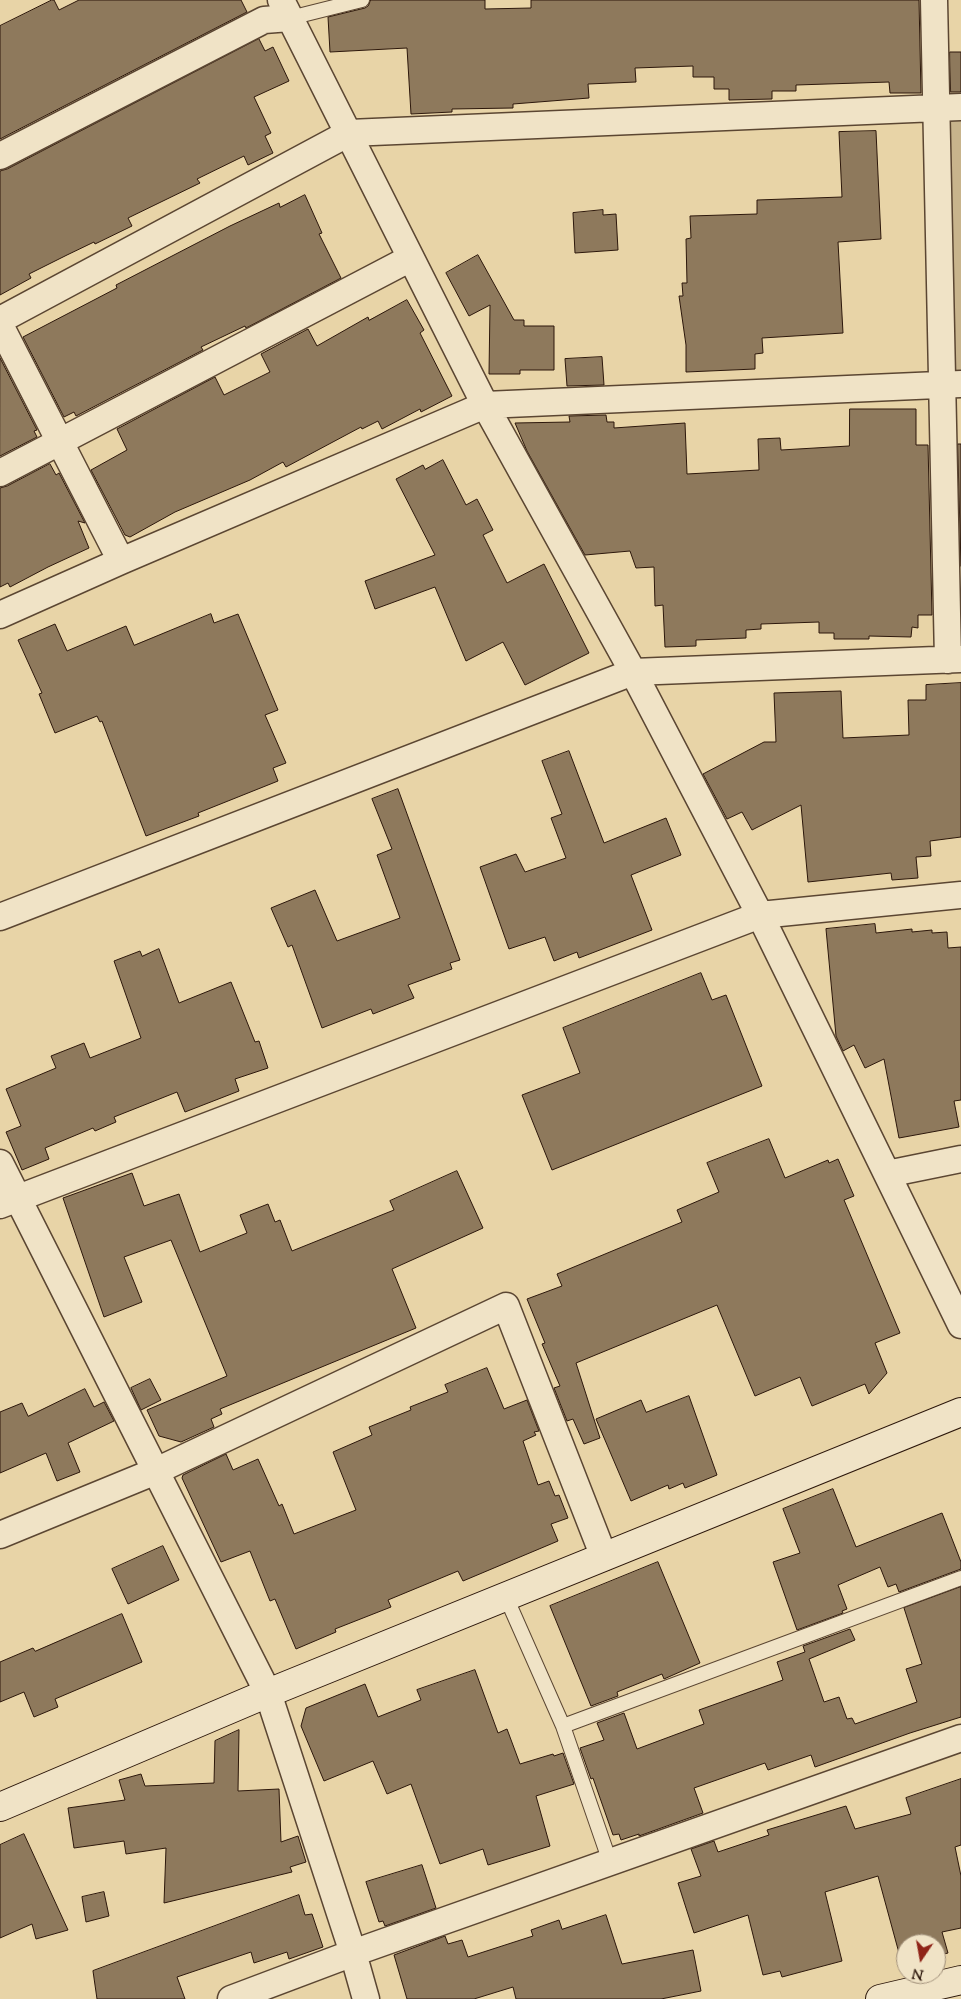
<!DOCTYPE html>
<html>
<head>
<meta charset="utf-8">
<style>
  body { margin:0 }
  #map { position:relative; width:961px; height:1999px; overflow:hidden; background:#e8d4a7; font-family:"Sorts Mill Goudy",serif }
  canvas { display:block }
  .north { position:absolute; left:896px; top:1934px; width:50px; height:50px; box-sizing:border-box; background:#f0e3c6; border:1px solid #a2917b; border-radius:50%; rotate:192deg; font-size:14px; font-weight:700; line-height:20px; text-align:center; color:#2c170b }
  .north::after { content:''; display:block; margin:auto; width:18px; height:22px; background:#8f2418; clip-path:polygon(50% 0,100% 100%,50% 72%,0 100%) }
</style>
</head>
<body>
<div id="map">
<canvas width="961" height="1999"></canvas>
<div class="north">N</div>
</div>
<script>
const context = document.querySelector('canvas').getContext('2d');
context.lineJoin = 'round';
function fillPath(path, color) { context.fillStyle = color; context.fill(path, 'evenodd'); }
function strokePath(path, color, width, dash) { context.strokeStyle = color; context.lineWidth = width; context.lineCap = dash ? 'butt' : 'round'; context.setLineDash(dash || []); context.stroke(path); }
fillPath(new Path2D(`
  M 940,114 L 961,114 L 961,378 L 943,379 Z`), '#c8b48c');
const building = new Path2D(`
  M 52,0 L 54,0 L 59,10 L 79,0 L 241,0 L 247,12 L 0,139 L 0,26 Z
  M 371,0 L 485,0 L 485,9 L 531,8 L 531,0 L 919,0 L 921,93 L 890,93 L 889,82 L 796,85 L 796,91 L 772,91 L 772,99 L 729,100 L 729,89 L 714,89 L 714,77 L 693,77 L 693,66 L 635,68 L 636,82 L 588,84 L 589,98 L 513,104 L 513,108 L 452,109 L 452,112 L 411,114 L 407,48 L 330,52 L 328,17 L 365,8 L 368,6 Z
  M 259,39 L 265,51 L 273,47 L 289,81 L 254,97 L 271,133 L 265,136 L 273,153 L 248,165 L 244,156 L 197,179 L 200,183 L 128,218 L 132,226 L 95,244 L 94,242 L 67,255 L 29,274 L 31,278 L 0,295 L 0,171 L 7,169 Z
  M 950,52 L 961,52 L 961,92 L 951,92 Z
  M 876,131 L 881,239 L 838,242 L 843,333 L 762,338 L 763,353 L 755,354 L 755,369 L 686,372 L 686,345 L 679,296 L 683,296 L 682,283 L 687,283 L 686,239 L 691,238 L 690,216 L 757,214 L 757,200 L 842,197 L 839,132 Z
  M 305,195 L 322,233 L 319,234 L 341,278 L 246,328 L 245,326 L 201,347 L 203,350 L 76,416 L 74,412 L 64,417 L 23,337 L 117,288 L 116,285 L 230,226 L 279,203 L 280,207 Z
  M 603,210 L 603,215 L 616,214 L 618,250 L 575,253 L 573,213 Z
  M 478,255 L 514,320 L 524,320 L 524,326 L 554,326 L 554,370 L 520,370 L 520,374 L 489,374 L 490,305 L 469,316 L 446,273 Z
  M 407,300 L 424,330 L 420,333 L 452,396 L 421,412 L 420,409 L 382,429 L 378,421 L 362,429 L 361,427 L 286,467 L 283,462 L 250,480 L 175,512 L 130,537 L 125,535 L 91,470 L 127,450 L 117,429 L 215,377 L 224,395 L 270,372 L 261,354 L 308,329 L 317,346 L 368,317 L 369,320 Z
  M 602,357 L 604,385 L 567,386 L 565,359 Z
  M 0,358 L 37,430 L 34,431 L 37,437 L 0,456 Z
  M 850,409 L 916,409 L 916,445 L 928,445 L 932,615 L 918,615 L 918,628 L 912,627 L 911,637 L 869,636 L 869,639 L 834,639 L 834,633 L 819,633 L 819,622 L 761,624 L 761,629 L 746,630 L 746,638 L 696,640 L 696,646 L 665,647 L 663,605 L 655,606 L 654,567 L 636,568 L 630,551 L 585,555 L 527,451 L 515,423 L 570,422 L 569,416 L 606,415 L 607,422 L 614,422 L 614,428 L 685,423 L 687,474 L 759,470 L 758,439 L 780,438 L 781,450 L 849,446 Z
  M 958,444 L 961,444 L 961,566 Z
  M 443,460 L 466,505 L 477,499 L 493,530 L 483,535 L 507,583 L 544,564 L 589,653 L 525,685 L 503,642 L 466,661 L 435,587 L 375,609 L 365,581 L 435,555 L 396,479 L 423,465 L 425,469 Z
  M 50,464 L 56,475 L 59,473 L 85,523 L 78,521 L 89,548 L 48,567 L 10,587 L 8,583 L 0,587 L 0,488 L 7,486 Z
  M 211,614 L 214,623 L 238,614 L 278,710 L 265,715 L 286,763 L 273,768 L 278,781 L 198,813 L 199,816 L 146,836 L 102,721 L 100,722 L 97,716 L 55,733 L 39,694 L 42,693 L 18,640 L 55,624 L 67,651 L 126,626 L 134,645 Z
  M 961,683 L 961,837 L 930,841 L 931,856 L 916,857 L 918,878 L 892,880 L 891,873 L 808,882 L 801,805 L 752,830 L 742,812 L 727,819 L 703,774 L 764,742 L 776,742 L 774,693 L 841,691 L 843,738 L 909,735 L 908,700 L 926,700 L 926,685 Z
  M 569,751 L 604,843 L 666,818 L 681,855 L 631,875 L 652,930 L 579,958 L 577,952 L 554,961 L 545,937 L 509,949 L 480,867 L 516,854 L 525,872 L 566,858 L 551,818 L 562,814 L 542,761 Z
  M 398,789 L 460,960 L 450,963 L 452,969 L 408,985 L 414,998 L 373,1014 L 371,1009 L 322,1028 L 292,945 L 288,947 L 271,908 L 315,890 L 337,941 L 400,918 L 377,855 L 392,849 L 372,799 Z
  M 875,924 L 876,933 L 912,929 L 912,932 L 932,930 L 932,933 L 947,932 L 948,948 L 961,947 L 961,1100 L 954,1101 L 959,1127 L 899,1138 L 884,1059 L 865,1068 L 854,1045 L 843,1051 L 836,1036 L 826,929 Z
  M 159,949 L 179,1003 L 231,982 L 255,1042 L 259,1041 L 268,1068 L 235,1079 L 239,1091 L 185,1112 L 177,1092 L 114,1117 L 116,1122 L 95,1131 L 93,1128 L 45,1148 L 49,1159 L 22,1170 L 6,1132 L 21,1126 L 6,1089 L 56,1068 L 51,1056 L 84,1043 L 90,1058 L 141,1038 L 114,961 L 140,951 L 142,956 Z
  M 701,973 L 712,1000 L 726,995 L 762,1086 L 552,1170 L 522,1095 L 580,1073 L 563,1028 Z
  M 769,1139 L 785,1178 L 828,1160 L 829,1163 L 838,1159 L 854,1196 L 844,1200 L 900,1333 L 875,1343 L 887,1373 L 869,1394 L 865,1384 L 812,1406 L 800,1377 L 755,1396 L 717,1305 L 576,1363 L 600,1438 L 584,1444 L 573,1419 L 567,1421 L 554,1388 L 560,1386 L 542,1344 L 545,1343 L 527,1299 L 562,1286 L 557,1274 L 682,1222 L 677,1210 L 719,1192 L 707,1163 Z
  M 457,1171 L 483,1228 L 392,1269 L 416,1328 L 220,1409 L 222,1414 L 211,1419 L 214,1427 L 181,1442 L 159,1436 L 147,1410 L 227,1376 L 171,1240 L 124,1257 L 142,1302 L 104,1317 L 63,1198 L 132,1173 L 144,1206 L 179,1194 L 200,1252 L 247,1233 L 240,1215 L 268,1204 L 275,1222 L 280,1220 L 292,1251 L 394,1210 L 390,1201 Z
  M 487,1368 L 504,1409 L 527,1400 L 539,1431 L 534,1432 L 536,1435 L 523,1441 L 538,1485 L 549,1481 L 555,1496 L 559,1495 L 568,1518 L 551,1524 L 558,1541 L 463,1581 L 458,1571 L 388,1600 L 391,1607 L 335,1629 L 336,1632 L 296,1649 L 275,1599 L 270,1601 L 250,1551 L 221,1562 L 182,1478 L 183,1475 L 226,1454 L 233,1470 L 258,1459 L 279,1506 L 282,1504 L 294,1534 L 356,1510 L 333,1452 L 372,1435 L 369,1427 L 411,1410 L 410,1407 L 448,1392 L 445,1385 Z
  M 150,1379 L 161,1400 L 141,1410 L 131,1388 Z
  M 85,1389 L 94,1407 L 104,1402 L 114,1421 L 68,1443 L 80,1472 L 57,1481 L 46,1453 L 0,1473 L 0,1412 L 22,1403 L 28,1416 Z
  M 689,1396 L 717,1475 L 685,1488 L 683,1483 L 669,1489 L 668,1485 L 631,1501 L 596,1419 L 641,1400 L 646,1412 Z
  M 833,1489 L 856,1547 L 942,1513 L 961,1562 L 961,1569 L 899,1592 L 896,1584 L 888,1587 L 880,1567 L 838,1585 L 847,1609 L 842,1611 L 843,1613 L 797,1630 L 773,1562 L 800,1553 L 783,1509 Z
  M 163,1546 L 179,1580 L 128,1604 L 112,1569 Z
  M 658,1562 L 700,1663 L 664,1679 L 662,1674 L 617,1692 L 618,1696 L 591,1706 L 550,1606 Z
  M 961,1587 L 961,1717 L 910,1733 L 815,1767 L 811,1755 L 768,1770 L 765,1763 L 694,1788 L 703,1813 L 639,1836 L 639,1834 L 621,1840 L 619,1834 L 613,1835 L 593,1778 L 591,1779 L 580,1748 L 604,1740 L 597,1723 L 624,1713 L 637,1749 L 704,1724 L 699,1710 L 783,1680 L 777,1662 L 805,1652 L 803,1646 L 850,1629 L 855,1640 L 809,1659 L 824,1702 L 839,1697 L 847,1719 L 852,1718 L 855,1724 L 917,1702 L 906,1669 L 922,1664 L 904,1608 Z
  M 122,1614 L 142,1662 L 55,1699 L 58,1707 L 34,1717 L 24,1692 L 0,1702 L 0,1662 L 33,1648 L 35,1651 Z
  M 475,1670 L 498,1733 L 507,1729 L 520,1764 L 553,1754 L 554,1756 L 563,1753 L 574,1784 L 536,1796 L 550,1846 L 488,1865 L 483,1849 L 440,1864 L 411,1784 L 387,1794 L 373,1761 L 324,1781 L 301,1726 L 306,1708 L 365,1684 L 378,1717 L 421,1700 L 417,1690 Z
  M 239,1730 L 238,1791 L 279,1789 L 281,1842 L 298,1836 L 306,1862 L 290,1867 L 292,1872 L 164,1903 L 166,1848 L 126,1854 L 124,1841 L 74,1848 L 68,1808 L 125,1800 L 119,1780 L 141,1774 L 145,1786 L 214,1783 L 215,1741 Z
  M 961,1779 L 961,1845 L 955,1847 L 961,1876 L 961,1928 L 942,1932 L 948,1953 L 936,1956 L 936,1944 L 906,1944 L 906,1963 L 902,1964 L 878,1876 L 825,1892 L 842,1961 L 782,1977 L 780,1971 L 763,1975 L 748,1915 L 694,1933 L 678,1883 L 701,1876 L 691,1849 L 714,1841 L 718,1852 L 769,1835 L 767,1830 L 846,1806 L 855,1829 L 911,1814 L 906,1798 Z
  M 24,1834 L 68,1930 L 36,1939 L 32,1924 L 0,1938 L 0,1845 Z
  M 422,1865 L 436,1908 L 385,1926 L 383,1921 L 379,1922 L 366,1882 Z
  M 104,1892 L 109,1916 L 86,1922 L 82,1897 Z
  M 299,1895 L 305,1915 L 312,1914 L 323,1947 L 289,1959 L 287,1952 L 254,1963 L 251,1952 L 177,1977 L 185,1999 L 97,1999 L 93,1971 Z
  M 606,1915 L 622,1964 L 693,1950 L 701,1991 L 661,1999 L 516,1999 L 513,1987 L 474,1999 L 407,1999 L 394,1955 L 445,1936 L 448,1944 L 462,1940 L 468,1957 L 533,1936 L 531,1930 L 559,1920 L 562,1929 Z`);
fillPath(building, '#8e795c');
strokePath(building, '#2c170b', 1);
const lane = new Path2D(`
  M 290,18 L 362,0
  M 506,1597 L 563,1726 L 610,1862
  M 563,1726 L 961,1578`);
const street = new Path2D(`
  M 281,0 L 485,405 L 633,672 L 760,915 L 961,1325
  M 934,0 L 948,660
  M 0,156 L 264,20 L 290,18
  M 0,320 L 349,133 L 961,107
  M 0,325 L 121,561
  M 0,473 L 411,258
  M 0,615 L 121,561 L 485,405 L 961,384
  M 0,917 L 633,672 L 961,659
  M 0,1163 L 268,1693 L 353,1953 L 366,1999
  M 887,1174 L 961,1159
  M 0,1205 L 760,915 L 961,895
  M 0,1535 L 156,1471 L 506,1306 L 604,1557
  M 231,1999 L 353,1953 L 961,1738`);
const secondary = new Path2D(`
  M 0,1807 L 268,1693 L 961,1412
  M 880,1999 L 961,1980`);
strokePath(lane, '#5b4632', 16);
strokePath(street, '#5b4632', 29);
strokePath(secondary, '#2c170b', 30);
strokePath(lane, '#f0e3c6', 14);
strokePath(street, '#f0e3c6', 26);
strokePath(secondary, '#f0e3c6', 28);
</script>
</body>
</html>
